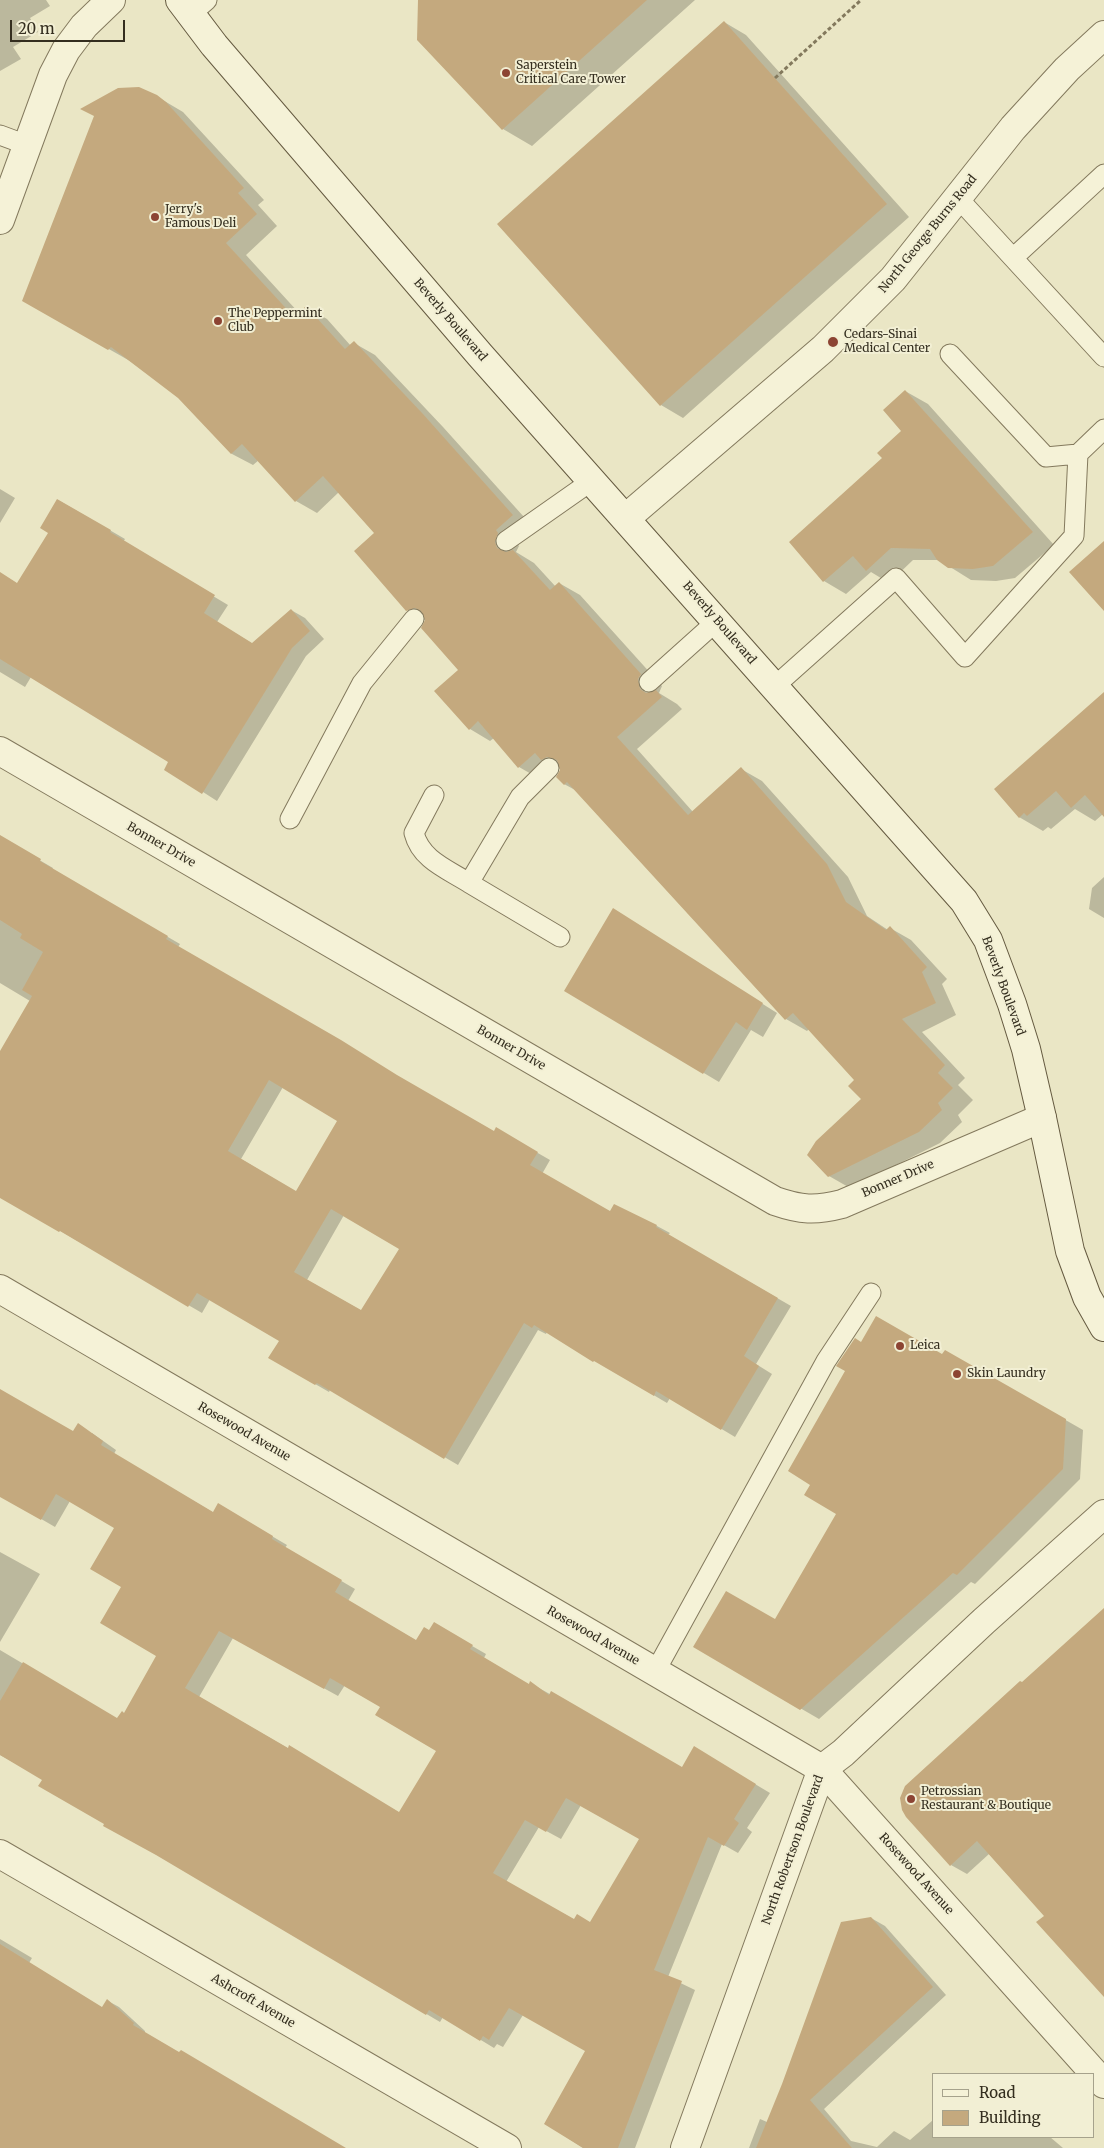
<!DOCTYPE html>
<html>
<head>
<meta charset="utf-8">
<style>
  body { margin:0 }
  #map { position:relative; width:1104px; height:2148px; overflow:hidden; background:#eae6c5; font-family:Merriweather,serif }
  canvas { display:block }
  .legend { position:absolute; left:932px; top:2073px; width:162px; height:65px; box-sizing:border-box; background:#f2efd4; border:1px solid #a6a28c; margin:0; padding:6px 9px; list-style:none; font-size:15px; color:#342e1f }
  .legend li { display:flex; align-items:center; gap:10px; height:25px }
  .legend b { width:25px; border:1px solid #a6a28c }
  .scale { position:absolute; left:10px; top:20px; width:115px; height:22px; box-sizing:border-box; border:2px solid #342e1f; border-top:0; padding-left:6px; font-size:15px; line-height:18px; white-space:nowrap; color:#342e1f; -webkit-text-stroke:4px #f2efd4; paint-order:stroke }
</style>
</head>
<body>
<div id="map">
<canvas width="1104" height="2148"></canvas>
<ul class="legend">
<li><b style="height:6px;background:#f5f2d7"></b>Road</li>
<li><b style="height:14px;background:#c4a97e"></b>Building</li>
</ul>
<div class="scale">20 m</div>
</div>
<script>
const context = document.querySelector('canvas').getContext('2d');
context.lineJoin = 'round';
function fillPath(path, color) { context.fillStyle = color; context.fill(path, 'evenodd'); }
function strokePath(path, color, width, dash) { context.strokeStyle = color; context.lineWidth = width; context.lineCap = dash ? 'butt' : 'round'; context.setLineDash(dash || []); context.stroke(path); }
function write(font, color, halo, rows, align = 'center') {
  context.font = font + ' Merriweather,serif'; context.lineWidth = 4; context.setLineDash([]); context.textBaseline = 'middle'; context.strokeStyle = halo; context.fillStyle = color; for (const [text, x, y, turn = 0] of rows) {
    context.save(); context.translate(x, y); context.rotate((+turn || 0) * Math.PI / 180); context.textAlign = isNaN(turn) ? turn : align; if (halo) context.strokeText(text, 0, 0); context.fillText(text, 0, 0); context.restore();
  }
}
fillPath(new Path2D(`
  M 0,0 L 46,0 L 50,6 L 30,18 L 38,32 L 13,47 L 21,59 L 0,71 Z
  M 419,0 L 695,0 L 532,146 L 503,129 Z
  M 724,22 L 746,35 L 909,217 L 683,418 L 661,405 Z
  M 161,99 L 183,112 L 264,200 L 258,205 L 277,226 L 246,255 L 299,313 L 306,307 L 327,319 L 351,346 L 354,343 L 375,355 L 443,427 L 533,527 L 516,542 L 519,546 L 516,552 L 534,563 L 556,587 L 559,583 L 580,595 L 662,686 L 659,693 L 677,704 L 682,709 L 637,749 L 693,812 L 741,769 L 762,781 L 848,877 L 867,916 L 888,930 L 890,928 L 911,940 L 947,979 L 942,984 L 956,1015 L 922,1032 L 965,1078 L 958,1085 L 973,1100 L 958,1115 L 962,1122 L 940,1143 L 850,1188 L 829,1176 L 863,1099 L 855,1080 L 809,1029 L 807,1031 L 786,1019 L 577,791 L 564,784 L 562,770 L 555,766 L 540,779 L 519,767 L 494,738 L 490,741 L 470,729 L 460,670 L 426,621 L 407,610 L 376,533 L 339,492 L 317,513 L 296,501 L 259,460 L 253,465 L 232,454 L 179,397 L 130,361 L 24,301 Z
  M 905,391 L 928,404 L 1054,545 L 1015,578 L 996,581 L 971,580 L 939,560 L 913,560 L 889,583 L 871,572 L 846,594 L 824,581 L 790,542 L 884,458 L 903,431 Z
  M 0,489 L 15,498 L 0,523 Z
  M 58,500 L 125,539 L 123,542 L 228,605 L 217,622 L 253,644 L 291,610 L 305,618 L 324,639 L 306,656 L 217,801 L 203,792 L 170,762 L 31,677 L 25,687 L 0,672 L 0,573 L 18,584 L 50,532 Z
  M 1104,693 L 1104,815 L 1103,814 L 1095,821 L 1075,809 L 1051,829 L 1048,827 L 1043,831 L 1019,817 Z
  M 0,837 L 53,868 L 52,870 L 180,944 L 178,947 L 411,1085 L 494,1133 L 496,1129 L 550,1160 L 542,1174 L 610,1213 L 657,1226 L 670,1233 L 668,1235 L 791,1306 L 756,1364 L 772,1374 L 735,1437 L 670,1398 L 667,1403 L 547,1332 L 546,1334 L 538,1330 L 458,1465 L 330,1390 L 329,1392 L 270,1358 L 280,1340 L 210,1299 L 202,1313 L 0,1196 L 0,1054 L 30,1001 L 0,983 ZM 283,1087 L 339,1121 L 296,1192 L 241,1159 ZM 344,1215 L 401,1249 L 362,1311 L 307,1280 Z
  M 1104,877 L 1104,918 L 1089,909 L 1092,888 Z
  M 628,919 L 777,1013 L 763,1037 L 751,1030 L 719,1082 L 566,991 Z
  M 862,1344 L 943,1356 L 945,1351 L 1083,1430 L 1080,1479 L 975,1584 L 971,1582 L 819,1719 L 695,1647 L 775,1621 L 838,1513 L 812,1484 Z
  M 0,1390 L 74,1433 L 92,1433 L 116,1450 L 114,1454 L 214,1513 L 219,1505 L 287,1545 L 285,1548 L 355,1589 L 348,1601 L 417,1641 L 430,1632 L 434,1624 L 486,1654 L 484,1658 L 529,1685 L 530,1683 L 682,1768 L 708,1756 L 770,1793 L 747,1828 L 752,1832 L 738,1853 L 722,1844 L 668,1977 L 695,1990 L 635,2148 L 583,2148 L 546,2124 L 587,2051 L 523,2015 L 503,2047 L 497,2044 L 494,2048 L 443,2017 L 440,2022 L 105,1824 L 44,1779 L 0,1755 L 0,1650 L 118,1720 L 125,1714 L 157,1656 L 123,1586 L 116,1528 L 70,1501 L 55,1527 L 0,1495 ZM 233,1638 L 338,1696 L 345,1685 L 382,1706 L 438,1751 L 400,1813 L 199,1697 ZM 581,1805 L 641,1839 L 591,1923 L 575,1920 L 506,1882 L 539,1827 L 561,1839 Z
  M 0,1552 L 40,1574 L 0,1642 Z
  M 1104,1610 L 1104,1996 L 1045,1916 L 989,1854 L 967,1874 L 951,1865 L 1022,1684 Z
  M 871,1918 L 885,1926 L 946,1995 L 824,2109 L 851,2141 L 877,2147 L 894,2131 L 910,2140 L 933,2120 L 933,2137 L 1050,2137 L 1063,2148 L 749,2148 L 760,2119 L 767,2122 Z
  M 0,1939 L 32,1958 L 29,1963 L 103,2009 L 108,2001 L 119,2007 L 145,2031 L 145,2033 L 344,2148 L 0,2148 Z`), '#0003');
fillPath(new Path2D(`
  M 418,0 L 647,0 L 502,130 L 417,40 Z
  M 724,21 L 887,204 L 660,406 L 497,224 Z
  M 139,87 L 157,95 L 166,102 L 244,188 L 238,193 L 257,214 L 226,243 L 294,317 L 306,306 L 345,349 L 354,341 L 423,414 L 513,515 L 496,530 L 498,533 L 495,542 L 497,548 L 506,552 L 513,550 L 550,590 L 559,582 L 641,674 L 638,679 L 640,689 L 646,693 L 656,690 L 662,697 L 617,737 L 688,815 L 741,767 L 827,864 L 846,902 L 886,930 L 890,926 L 927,967 L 922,972 L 936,1003 L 902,1019 L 945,1065 L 938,1073 L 953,1088 L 938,1103 L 942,1110 L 919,1132 L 828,1177 L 807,1155 L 816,1141 L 861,1099 L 848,1086 L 854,1080 L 793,1013 L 785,1020 L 567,782 L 564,785 L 556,777 L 560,770 L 557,760 L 547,757 L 541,760 L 535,753 L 518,768 L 478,721 L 469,730 L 434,691 L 458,670 L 421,628 L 425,620 L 421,611 L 415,608 L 406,611 L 354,551 L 374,533 L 323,476 L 295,502 L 242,444 L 231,454 L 178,398 L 111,347 L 108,350 L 22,301 L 94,116 L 80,109 L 118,88 Z
  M 905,390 L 1033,532 L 993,566 L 973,569 L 948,568 L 937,560 L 930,549 L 891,548 L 866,571 L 853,556 L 823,582 L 789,542 L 882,458 L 877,453 L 901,431 L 883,410 Z
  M 57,499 L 111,530 L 110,532 L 215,595 L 204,613 L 252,643 L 291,609 L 310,631 L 292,648 L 202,794 L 164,770 L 168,762 L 0,659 L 0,572 L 17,583 L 48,533 L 40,528 Z
  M 1104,541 L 1104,611 L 1069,572 Z
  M 1104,692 L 1104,817 L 1085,795 L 1071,808 L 1056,791 L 1027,816 L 1024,813 L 1019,818 L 994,789 Z
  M 0,835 L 41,859 L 40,861 L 168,936 L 166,939 L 341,1040 L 397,1075 L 494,1131 L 496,1127 L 538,1152 L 530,1165 L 610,1211 L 614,1204 L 657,1225 L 656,1227 L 778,1298 L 744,1356 L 759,1366 L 721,1430 L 656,1391 L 654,1396 L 594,1361 L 593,1362 L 534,1325 L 532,1328 L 524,1323 L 444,1459 L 317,1383 L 315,1385 L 268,1358 L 279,1341 L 197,1293 L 188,1307 L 60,1231 L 59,1232 L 0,1198 L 0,1051 L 32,996 L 22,990 L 43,952 L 20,938 L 22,934 L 0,920 ZM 269,1080 L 337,1121 L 296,1191 L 228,1151 ZM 331,1209 L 399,1249 L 361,1310 L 294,1272 Z
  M 613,908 L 763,1003 L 747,1030 L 736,1022 L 703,1074 L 564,991 Z
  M 876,1316 L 942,1354 L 945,1350 L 1066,1419 L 1063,1469 L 957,1575 L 953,1573 L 800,1710 L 693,1647 L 726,1591 L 775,1619 L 836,1514 L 804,1495 L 810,1485 L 788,1471 L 845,1371 L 836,1366 L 855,1338 L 861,1342 Z
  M 0,1389 L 73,1431 L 78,1423 L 103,1441 L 101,1445 L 213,1512 L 218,1503 L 273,1536 L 272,1539 L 342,1580 L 335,1592 L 416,1640 L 424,1627 L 429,1630 L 434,1622 L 473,1645 L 470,1649 L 529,1684 L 530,1681 L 549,1695 L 551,1691 L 682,1767 L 694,1746 L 756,1784 L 734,1819 L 739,1823 L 724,1846 L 708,1837 L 654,1970 L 682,1981 L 618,2148 L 583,2148 L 544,2124 L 585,2051 L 509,2008 L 489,2040 L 483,2036 L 480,2041 L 429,2010 L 426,2015 L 156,1855 L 103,1826 L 104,1824 L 38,1786 L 42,1780 L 0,1755 L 0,1701 L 23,1662 L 117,1718 L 122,1711 L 124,1713 L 156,1656 L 100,1623 L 121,1587 L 90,1569 L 114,1528 L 56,1494 L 41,1520 L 0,1497 ZM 219,1631 L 324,1689 L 330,1678 L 380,1707 L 375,1715 L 436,1751 L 399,1812 L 289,1745 L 288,1748 L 185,1688 ZM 566,1798 L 639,1839 L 590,1922 L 577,1914 L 574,1919 L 493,1873 L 525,1820 L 546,1832 Z
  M 1104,1608 L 1104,1997 L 1036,1922 L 1044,1916 L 977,1841 L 950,1866 L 906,1817 L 902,1810 L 900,1798 L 905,1786 L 1020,1681 L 1022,1682 Z
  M 871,1917 L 933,1987 L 810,2100 L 852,2148 L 756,2148 L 782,2084 L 841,1922 Z
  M 0,1944 L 102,2007 L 107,1999 L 134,2023 L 133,2025 L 179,2052 L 181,2050 L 346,2148 L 0,2148 Z`), '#c4a97e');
const service = new Path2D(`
  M 191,14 L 207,0
  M 0,135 L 27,145
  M 958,198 L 1013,258 L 1104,174
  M 1013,258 L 1104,357
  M 950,354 L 1046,457 L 1078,454
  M 506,541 L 593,480
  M 649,682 L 717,621
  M 775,686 L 896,578 L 965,657 L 1074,536 L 1078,454 L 1104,429
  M 549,768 L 520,797 L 469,883 L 560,937
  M 434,795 L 414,833 C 421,860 447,869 469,883
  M 290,819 L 362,683 L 414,619
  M 655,1672 L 826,1361 L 871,1293`);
const minor = new Path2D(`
  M 0,220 L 53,75 L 66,50 L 84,26 L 111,0
  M 626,518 L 823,349 L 893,279 L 1013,128 L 1067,69 L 1104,35
  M 0,751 L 775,1201 C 801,1210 815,1211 842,1204 L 1042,1118
  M 0,1289 L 822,1769 L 1104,2084
  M 0,1854 L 507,2148`);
const tertiary = new Path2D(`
  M 685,2148 L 822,1769 L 843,1753 L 984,1621 L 1104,1514`);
const secondary = new Path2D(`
  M 180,0 L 214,45 L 480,355 L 964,901 L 988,940 L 1012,1004 L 1026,1049 L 1042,1118 L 1070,1251 L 1087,1297 L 1104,1327`);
strokePath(service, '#83795d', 21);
strokePath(minor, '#83795d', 30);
strokePath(tertiary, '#83795d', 30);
strokePath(secondary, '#655a40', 30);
strokePath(new Path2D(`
  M 775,78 L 861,0`), '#83795d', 3, [4, 2.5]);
strokePath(service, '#f5f2d7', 19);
strokePath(minor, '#f5f2d7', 28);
strokePath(tertiary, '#f5f2d7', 28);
strokePath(secondary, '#f5f2d7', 28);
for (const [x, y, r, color] of [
  [506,73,5,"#8c4433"],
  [155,217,5,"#8c4433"],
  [218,321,5,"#8c4433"],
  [833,342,6,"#8c4433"],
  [900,1346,5,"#8c4433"],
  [957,1374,5,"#8c4433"],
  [911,1799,5,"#8c4433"]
]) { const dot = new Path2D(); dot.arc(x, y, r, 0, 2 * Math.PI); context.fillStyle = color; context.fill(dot); strokePath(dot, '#f2efd4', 2); }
write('12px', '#342e1f', '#f2efd4', [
  ["Saperstein",516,66],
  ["Critical Care Tower",516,80],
  ["Jerry's",165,210],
  ["Famous Deli",165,224],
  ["The Peppermint",228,314],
  ["Club",228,328],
  ["Cedars-Sinai",844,335],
  ["Medical Center",844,349],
  ["Leica",910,1346],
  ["Skin Laundry",967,1374],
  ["Petrossian",921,1792],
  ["Restaurant & Boutique",921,1806]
], 'left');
write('12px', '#342e1f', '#f2efd4', [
  ["North George Burns Road",928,234,-51],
  ["Beverly Boulevard",450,320,49],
  ["Beverly Boulevard",719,623,49],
  ["Bonner Drive",161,845,30],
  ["Beverly Boulevard",1003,986,70],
  ["Bonner Drive",511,1048,30],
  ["Bonner Drive",898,1179,-23],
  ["Rosewood Avenue",244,1432,30],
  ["Rosewood Avenue",593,1636,30],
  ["North Robertson Boulevard",793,1850,-70],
  ["Rosewood Avenue",916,1874,48],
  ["Ashcroft Avenue",253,2001,30]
]);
</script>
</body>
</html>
